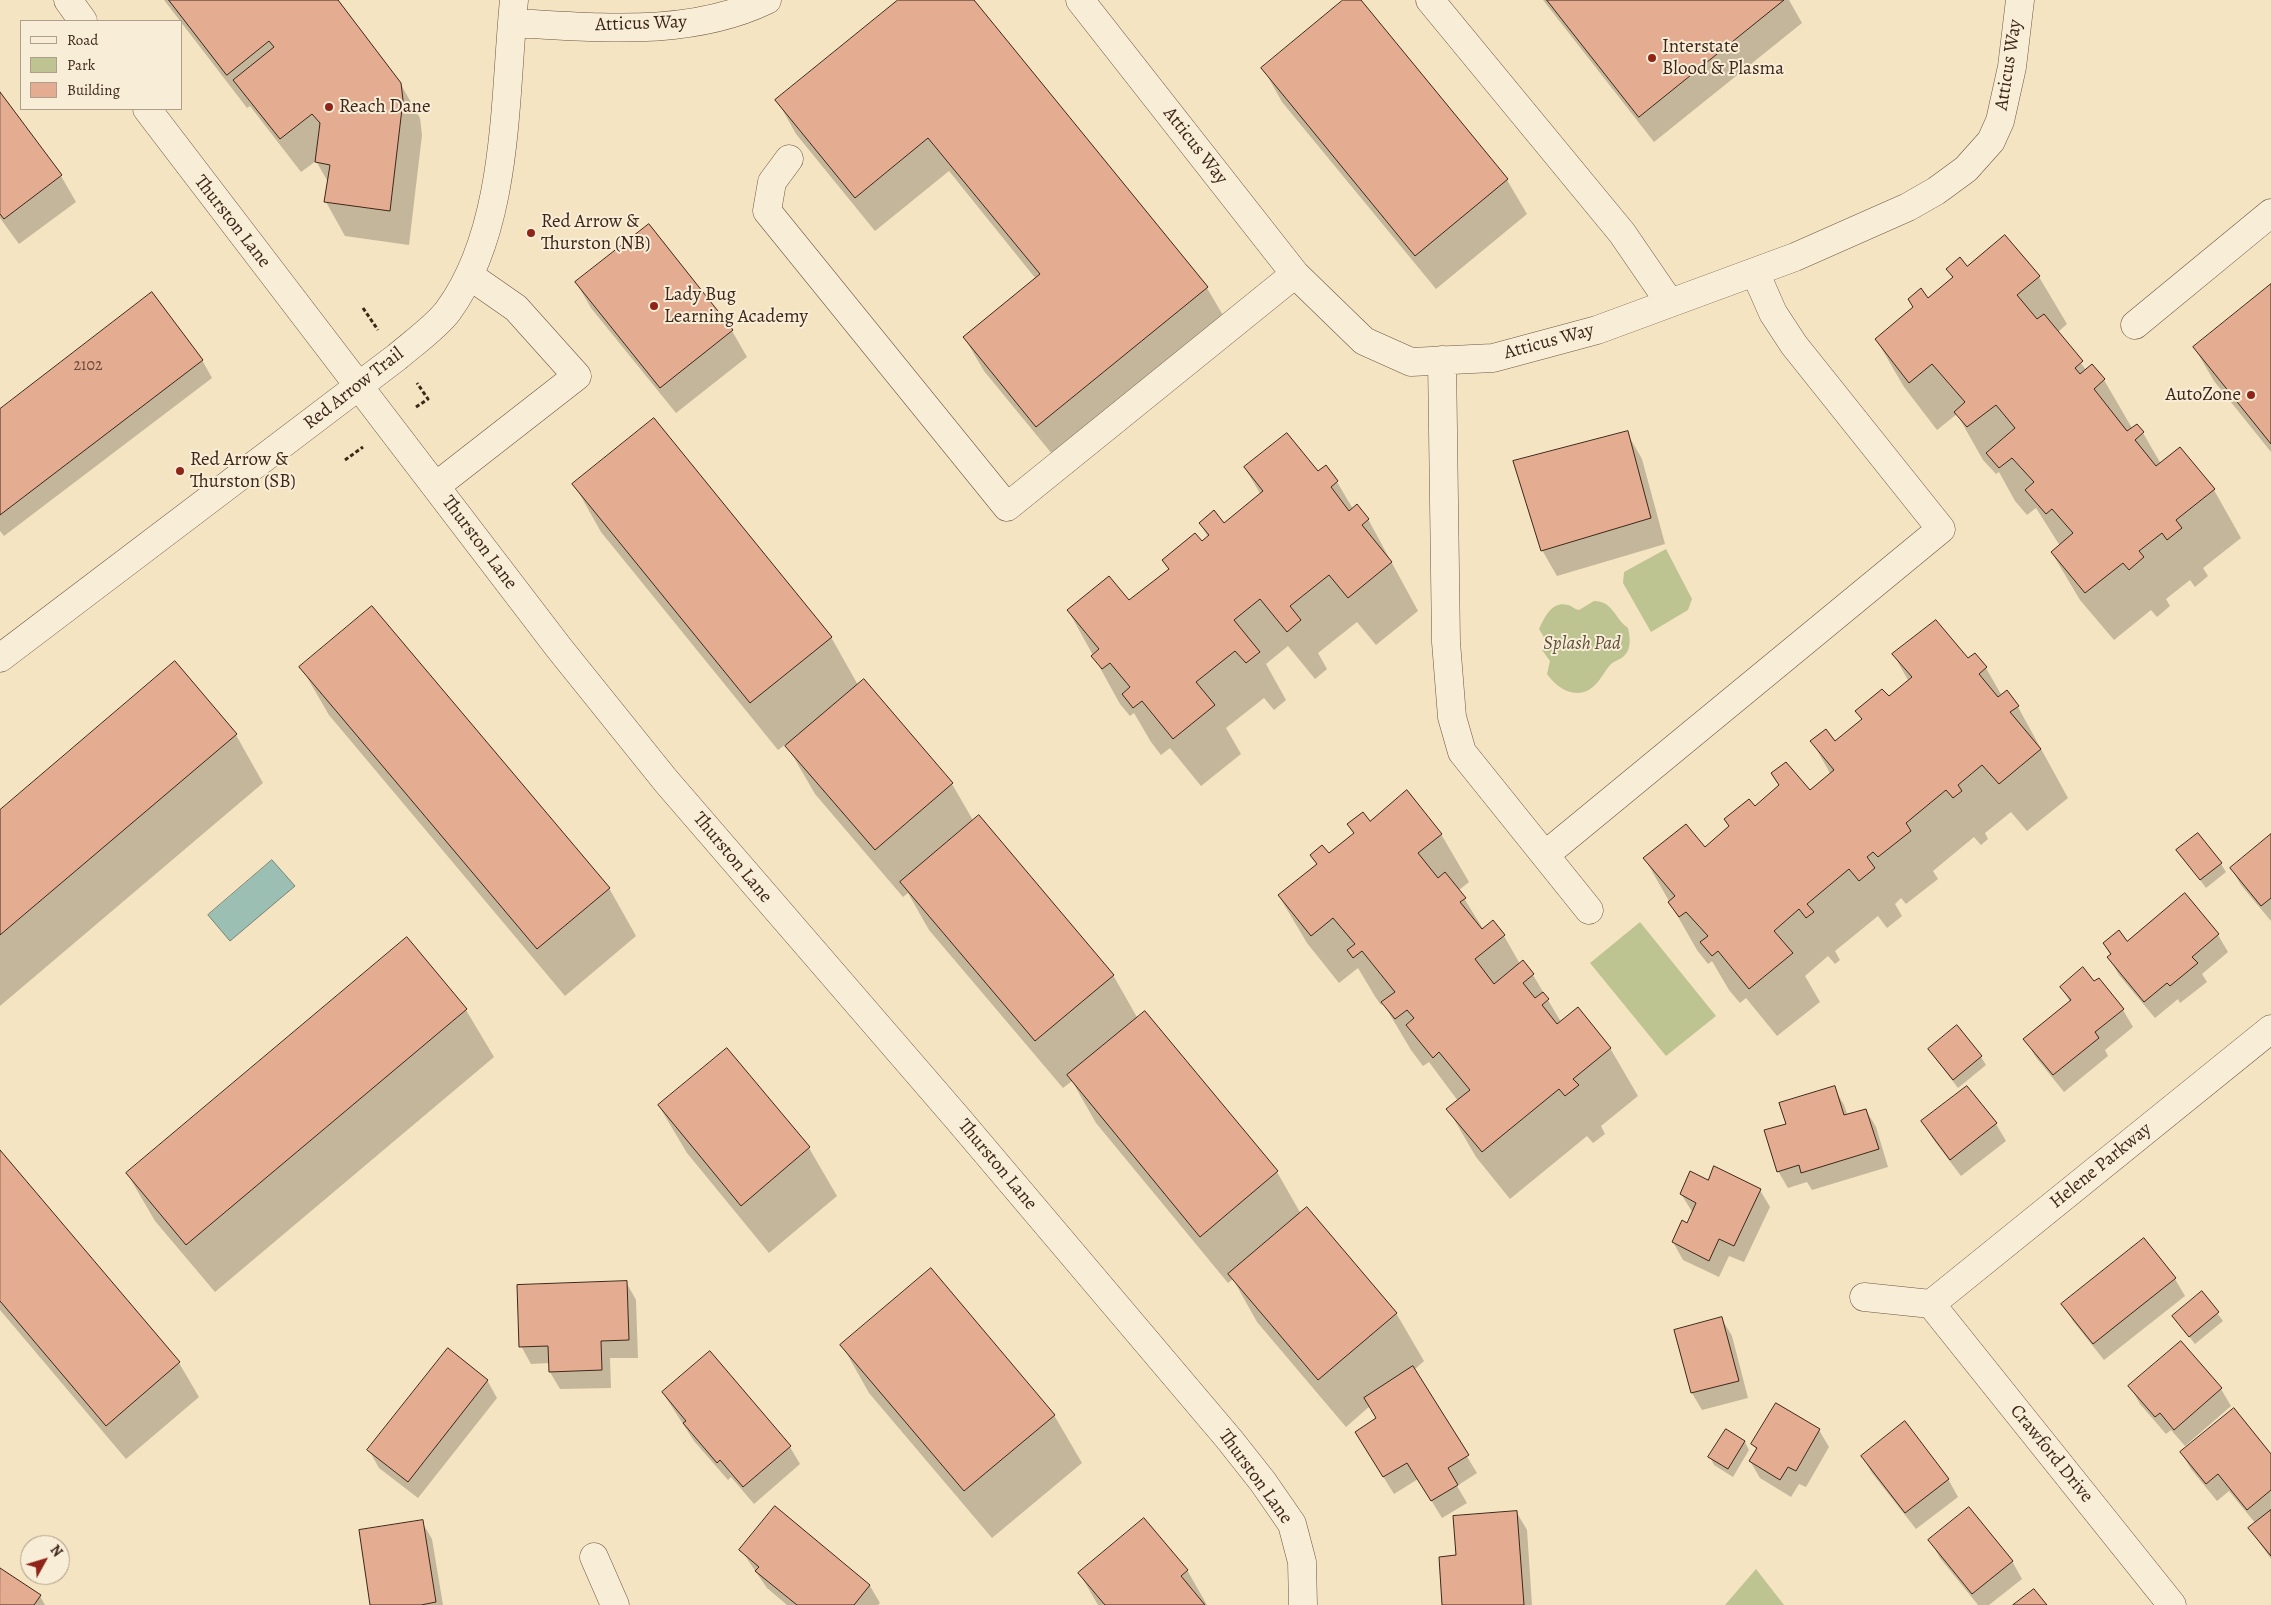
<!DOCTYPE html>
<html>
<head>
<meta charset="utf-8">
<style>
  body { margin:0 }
  #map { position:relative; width:2271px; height:1605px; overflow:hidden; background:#f4e4c1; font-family:Alegreya,serif }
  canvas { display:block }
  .legend { position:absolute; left:20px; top:20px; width:162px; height:90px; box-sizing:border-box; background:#f8edd7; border:1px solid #ae9e8b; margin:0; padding:6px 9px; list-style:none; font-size:15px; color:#3e271a }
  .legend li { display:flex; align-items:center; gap:10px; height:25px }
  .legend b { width:25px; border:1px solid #ae9e8b }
  .north { position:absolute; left:20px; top:1535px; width:50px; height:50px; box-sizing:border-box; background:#f8edd7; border:1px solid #ae9e8b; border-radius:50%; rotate:51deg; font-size:14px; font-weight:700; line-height:20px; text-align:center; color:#3e271a }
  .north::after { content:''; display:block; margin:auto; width:18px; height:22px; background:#8f2418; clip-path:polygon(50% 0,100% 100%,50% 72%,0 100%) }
</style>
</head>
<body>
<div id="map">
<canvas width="2271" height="1605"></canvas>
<ul class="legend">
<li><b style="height:6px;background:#f8edd7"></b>Road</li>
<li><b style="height:14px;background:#bdc492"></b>Park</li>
<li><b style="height:14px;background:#e4ac91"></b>Building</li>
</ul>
<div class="north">N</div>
</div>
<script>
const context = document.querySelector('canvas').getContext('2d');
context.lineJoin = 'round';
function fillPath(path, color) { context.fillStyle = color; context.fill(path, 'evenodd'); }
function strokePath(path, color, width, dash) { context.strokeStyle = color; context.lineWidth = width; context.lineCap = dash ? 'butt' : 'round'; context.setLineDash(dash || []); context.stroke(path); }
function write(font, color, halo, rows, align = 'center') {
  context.font = font + ' Alegreya,serif'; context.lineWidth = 4; context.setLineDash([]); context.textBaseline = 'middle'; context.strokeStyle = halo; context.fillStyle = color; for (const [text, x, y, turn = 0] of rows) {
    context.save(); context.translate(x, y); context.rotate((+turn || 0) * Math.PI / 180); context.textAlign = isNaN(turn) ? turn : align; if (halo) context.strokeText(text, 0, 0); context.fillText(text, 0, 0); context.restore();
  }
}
fillPath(new Path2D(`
  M 1666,549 L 1692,599 L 1688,610 L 1651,632 L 1623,583 L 1624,572 Z
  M 1594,601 C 1613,601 1614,618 1628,628 C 1630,637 1632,650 1623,657 C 1619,660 1614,661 1610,665 C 1605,671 1601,679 1596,684 C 1579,702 1558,690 1547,674 L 1550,661 L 1542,650 L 1545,639 L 1539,629 C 1544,618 1552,600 1568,605 C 1572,606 1574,609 1579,610 Z
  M 1640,922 L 1716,1016 L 1666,1056 L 1590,963 Z
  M 1756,1569 L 1784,1605 L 1725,1605 Z`), '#bdc492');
const water = new Path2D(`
  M 272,860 L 295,886 L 230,941 L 208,915 Z`);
fillPath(water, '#9cbfb3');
strokePath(water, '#768276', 1);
fillPath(new Path2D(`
  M 164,0 L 336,0 L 400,83 L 420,118 L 422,135 L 409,245 L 345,236 L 326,202 L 328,182 L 316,161 L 301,172 L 250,106 L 247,108 Z
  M 900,0 L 973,0 L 1207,288 L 1227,322 L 1057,460 L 984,371 L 964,337 L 1036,279 L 949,171 L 875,231 L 796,134 L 777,100 Z
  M 1345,0 L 1360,0 L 1507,180 L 1527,214 L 1436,289 L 1282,102 L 1263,68 Z
  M 1543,0 L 1789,0 L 1802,23 L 1654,142 Z
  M 0,94 L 61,176 L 76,202 L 19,244 L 0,218 Z
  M 649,226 L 732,331 L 747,357 L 676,413 L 591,308 L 576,282 Z
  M 2005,236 L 2039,277 L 2067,324 L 2058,332 L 2086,370 L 2104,380 L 2132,428 L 2143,433 L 2161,464 L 2214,490 L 2241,538 L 2203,568 L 2208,576 L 2195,587 L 2190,580 L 2166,599 L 2170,606 L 2157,617 L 2151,610 L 2114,640 L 2080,600 L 2052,553 L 2060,546 L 2036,508 L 2027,515 L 2015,501 L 1999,472 L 1996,474 L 1983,460 L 1957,414 L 1937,430 L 1904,387 L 1876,339 L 1953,279 L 1948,269 L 1966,268 Z
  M 2271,285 L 2271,452 L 2214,381 L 2194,347 Z
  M 202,360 L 212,378 L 4,536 L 0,531 L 0,410 Z
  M 1627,433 L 1642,459 L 1665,544 L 1557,576 L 1542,550 Z
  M 1325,467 L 1337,482 L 1353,509 L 1368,519 L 1418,611 L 1376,645 L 1357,622 L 1318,653 L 1327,669 L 1315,679 L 1288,646 L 1266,664 L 1286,700 L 1274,710 L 1264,698 L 1226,728 L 1241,754 L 1201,786 L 1170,748 L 1161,755 L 1151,742 L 1134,713 L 1130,716 L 1120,704 L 1068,610 L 1129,602 L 1169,570 L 1163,561 L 1202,543 L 1208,537 L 1200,523 L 1224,524 L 1261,495 L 1245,468 L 1318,473 Z
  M 574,484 L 831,637 L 858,685 L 952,784 L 974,822 L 1113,975 L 1138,1019 L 1145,1013 L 1277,1172 L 1301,1214 L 1396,1313 L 1424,1361 L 1414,1370 L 1477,1473 L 1457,1486 L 1467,1503 L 1442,1518 L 1418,1479 L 1394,1494 L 1366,1449 L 1378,1419 L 1370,1406 L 1346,1427 L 1257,1322 L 1233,1279 L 1228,1283 L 1096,1123 L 1072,1081 L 1063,1088 L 929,930 L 908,893 L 903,897 L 815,794 L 786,744 L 778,750 L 601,532 Z
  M 1975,654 L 1986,668 L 2002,696 L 2006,692 L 2018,707 L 2068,798 L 2027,831 L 2011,812 L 1985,833 L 1988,839 L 1981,845 L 1974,837 L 1933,871 L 1938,879 L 1906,904 L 1901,898 L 1895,904 L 1902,916 L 1887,928 L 1878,916 L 1835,951 L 1840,960 L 1835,964 L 1828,956 L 1805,976 L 1820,1002 L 1777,1036 L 1746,998 L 1740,1003 L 1729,990 L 1712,961 L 1708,964 L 1697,950 L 1645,859 L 1705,848 L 1730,827 L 1725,820 L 1755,808 L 1810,792 L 1831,775 L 1812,741 L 1835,743 L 1862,720 L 1857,711 L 1889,698 L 1909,682 L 1894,655 L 1968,660 Z
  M 175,663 L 236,735 L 263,783 L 0,1006 L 0,811 Z
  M 301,667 L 609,888 L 636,936 L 565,996 L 329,715 Z
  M 1370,822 L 1441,834 L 1469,882 L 1459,890 L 1483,929 L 1504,936 L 1520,964 L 1523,962 L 1533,975 L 1561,1022 L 1610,1048 L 1638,1096 L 1601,1126 L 1605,1134 L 1593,1143 L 1587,1136 L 1510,1199 L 1476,1157 L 1448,1109 L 1458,1101 L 1429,1062 L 1423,1066 L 1411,1050 L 1383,1003 L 1381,1005 L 1376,998 L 1358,968 L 1339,983 L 1307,943 L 1279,896 L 1317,865 L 1311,855 L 1328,855 L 1354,834 L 1348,825 Z
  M 2271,835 L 2271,921 L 2241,885 L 2231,868 Z
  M 2178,850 L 2221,864 L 2226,872 L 2206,888 Z
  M 2185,895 L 2218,935 L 2228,952 L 2202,974 L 2207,982 L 2180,1003 L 2178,999 L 2155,1018 L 2119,975 L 2109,958 L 2111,956 L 2104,944 L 2127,943 Z
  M 2094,983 L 2123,1010 L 2133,1027 L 2105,1050 L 2108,1056 L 2064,1092 L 2035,1056 L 2025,1039 L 2070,1002 L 2061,987 Z
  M 466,1010 L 494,1057 L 215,1292 L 155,1221 L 127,1173 Z
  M 727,1049 L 809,1148 L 837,1196 L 769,1253 L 687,1153 L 659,1106 Z
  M 1929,1050 L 1981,1057 L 1986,1065 L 1958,1088 Z
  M 1834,1087 L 1844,1105 L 1848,1116 L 1866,1110 L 1876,1127 L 1888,1167 L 1812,1190 L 1807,1182 L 1788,1188 L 1778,1171 L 1787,1124 Z
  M 1923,1122 L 1996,1124 L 2006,1141 L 1961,1176 L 1933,1139 Z
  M 0,1151 L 179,1363 L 199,1397 L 126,1459 L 0,1310 Z
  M 1708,1181 L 1760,1190 L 1770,1207 L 1744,1262 L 1729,1256 L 1719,1277 L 1683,1260 L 1673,1242 L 1687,1225 L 1693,1213 L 1681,1194 Z
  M 2144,1240 L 2175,1279 L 2185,1296 L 2104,1360 L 2073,1321 L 2063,1304 Z
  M 626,1282 L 636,1300 L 638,1358 L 610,1358 L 611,1388 L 560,1389 L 550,1372 L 550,1363 L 531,1364 L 521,1346 Z
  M 2202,1292 L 2223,1321 L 2195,1344 L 2173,1316 Z
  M 1722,1319 L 1732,1336 L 1748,1398 L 1702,1410 L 1692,1393 Z
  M 842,1345 L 1054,1415 L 1082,1463 L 992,1538 L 869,1393 Z
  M 487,1380 L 497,1398 L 418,1498 L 379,1468 L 369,1450 Z
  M 2130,1386 L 2221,1389 L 2231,1406 L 2185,1446 L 2171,1430 L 2166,1434 L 2140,1404 Z
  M 663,1393 L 790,1447 L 800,1464 L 754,1504 L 731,1477 L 728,1480 L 694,1441 Z
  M 1726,1430 L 1745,1442 L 1749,1450 L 1733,1477 L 1714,1465 L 1710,1457 Z
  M 1819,1430 L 1829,1447 L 1806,1487 L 1799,1484 L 1791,1497 L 1760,1478 L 1750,1461 L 1757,1451 L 1753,1444 Z
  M 2181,1452 L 2271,1456 L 2271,1559 L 2250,1529 L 2256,1524 L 2229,1491 L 2217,1501 L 2191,1469 Z
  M 1862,1456 L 1948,1479 L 1958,1497 L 1916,1529 L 1872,1473 Z
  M 775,1508 L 870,1586 L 880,1603 L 878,1605 L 787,1605 L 767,1588 L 741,1550 Z
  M 1517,1513 L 1527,1530 L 1532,1605 L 1444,1605 L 1457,1556 Z
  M 422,1522 L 432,1539 L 443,1605 L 372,1605 Z
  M 1930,1540 L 2012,1561 L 2022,1579 L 1989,1605 L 1978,1605 L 1940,1558 Z
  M 0,1570 L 40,1596 L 45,1605 L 0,1605 Z
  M 1187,1570 L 1207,1605 L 1098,1605 L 1080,1574 Z`), '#0003');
const building = new Path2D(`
  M 169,0 L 338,0 L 401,83 L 403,100 L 390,211 L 324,202 L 330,165 L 315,162 L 320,123 L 312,114 L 280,139 L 233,80 L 274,47 L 269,41 L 227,75 Z
  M 898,0 L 974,0 L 1208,287 L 1036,427 L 963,337 L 1040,274 L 928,138 L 855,198 L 775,100 Z
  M 1343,0 L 1361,0 L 1508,179 L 1415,256 L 1261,68 Z
  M 1547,0 L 1784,0 L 1639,117 Z
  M 0,92 L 62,175 L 4,219 L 0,214 Z
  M 649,224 L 733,330 L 660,388 L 575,282 Z
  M 2005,235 L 2040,276 L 2017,295 L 2037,319 L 2044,314 L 2083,361 L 2075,368 L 2080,374 L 2092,364 L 2105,379 L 2094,389 L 2127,431 L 2137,424 L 2144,432 L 2135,440 L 2156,466 L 2180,447 L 2215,489 L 2176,520 L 2182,528 L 2167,540 L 2162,533 L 2139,551 L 2144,557 L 2129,570 L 2123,563 L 2085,593 L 2051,552 L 2073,533 L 2052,509 L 2046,514 L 2025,490 L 2034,482 L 2012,458 L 1999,468 L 1986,453 L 2015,428 L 1996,405 L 1967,427 L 1954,412 L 1965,402 L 1932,364 L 1909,383 L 1875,339 L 1913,307 L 1908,299 L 1921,288 L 1928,298 L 1953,277 L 1946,269 L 1960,257 L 1967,266 Z
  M 2271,284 L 2271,444 L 2193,347 Z
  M 152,292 L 203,360 L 0,515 L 0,409 Z
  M 654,418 L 832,637 L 750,703 L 572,484 Z
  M 1628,431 L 1651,518 L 1541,551 L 1513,461 Z
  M 1287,433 L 1318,471 L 1326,465 L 1338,481 L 1331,487 L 1349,511 L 1357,504 L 1369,519 L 1362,525 L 1392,562 L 1348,598 L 1329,575 L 1290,606 L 1301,620 L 1287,632 L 1260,599 L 1234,620 L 1260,652 L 1246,663 L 1235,651 L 1196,682 L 1215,705 L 1173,739 L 1142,701 L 1133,708 L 1122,694 L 1130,687 L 1110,663 L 1102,669 L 1091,656 L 1099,649 L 1067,610 L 1109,576 L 1129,600 L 1169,569 L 1162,560 L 1195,533 L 1202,541 L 1209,535 L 1199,523 L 1214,510 L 1224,523 L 1263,491 L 1244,467 Z
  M 372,606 L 610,888 L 537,949 L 299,667 Z
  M 1936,620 L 1968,658 L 1975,653 L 1987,667 L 1979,674 L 1998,697 L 2007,690 L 2019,706 L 2010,712 L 2041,749 L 1999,784 L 1982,765 L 1958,785 L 1962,791 L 1953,798 L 1946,790 L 1906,823 L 1911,831 L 1878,857 L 1873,852 L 1867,857 L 1875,868 L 1859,881 L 1849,869 L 1807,904 L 1814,912 L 1806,918 L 1799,909 L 1774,931 L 1793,953 L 1749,989 L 1718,951 L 1712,956 L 1700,942 L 1708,936 L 1686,912 L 1679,917 L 1668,902 L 1675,896 L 1643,858 L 1686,824 L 1705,847 L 1729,826 L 1724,819 L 1749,799 L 1755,806 L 1779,785 L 1771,773 L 1786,762 L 1810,790 L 1834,770 L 1810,741 L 1826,729 L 1835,741 L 1862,719 L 1855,711 L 1882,689 L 1889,696 L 1912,677 L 1892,654 Z
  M 175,661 L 237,734 L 0,935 L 0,810 Z
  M 864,679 L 953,783 L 875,850 L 785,746 Z
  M 1407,790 L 1442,834 L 1418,853 L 1438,878 L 1445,872 L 1466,898 L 1460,902 L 1482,929 L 1493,920 L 1505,935 L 1475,959 L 1494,984 L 1523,960 L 1534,974 L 1523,983 L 1535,998 L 1543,992 L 1549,999 L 1542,1005 L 1557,1024 L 1578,1007 L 1611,1048 L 1573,1079 L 1579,1085 L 1565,1096 L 1559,1089 L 1482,1152 L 1446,1109 L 1470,1090 L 1439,1052 L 1433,1058 L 1406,1025 L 1414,1018 L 1407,1010 L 1395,1019 L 1381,1002 L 1395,992 L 1362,951 L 1353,958 L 1347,950 L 1355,944 L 1333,918 L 1311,936 L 1278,895 L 1317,864 L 1310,855 L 1322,845 L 1329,853 L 1354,833 L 1347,824 L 1363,812 L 1370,821 Z
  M 979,815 L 1114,975 L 1035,1041 L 900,882 Z
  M 2198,833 L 2222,863 L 2200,880 L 2176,850 Z
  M 2271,834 L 2271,898 L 2261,906 L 2230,868 Z
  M 2185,893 L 2219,934 L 2192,957 L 2198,963 L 2170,986 L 2167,983 L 2144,1002 L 2107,957 L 2111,954 L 2103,943 L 2119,930 L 2127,941 Z
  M 407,937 L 467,1009 L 186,1245 L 126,1173 Z
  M 2083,967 L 2094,981 L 2099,978 L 2124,1009 L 2095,1032 L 2099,1038 L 2053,1075 L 2023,1039 L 2071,1000 L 2060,987 Z
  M 1145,1011 L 1278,1171 L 1200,1237 L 1067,1075 Z
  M 1957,1025 L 1982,1056 L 1953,1080 L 1928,1049 Z
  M 727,1048 L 810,1147 L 741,1206 L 658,1105 Z
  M 1835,1086 L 1844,1115 L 1866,1109 L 1879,1149 L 1801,1173 L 1799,1165 L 1777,1172 L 1764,1130 L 1786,1124 L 1779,1103 Z
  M 1967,1086 L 1997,1123 L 1950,1160 L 1921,1121 Z
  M 0,1150 L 180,1362 L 106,1426 L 0,1301 Z
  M 1714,1166 L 1761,1189 L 1734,1246 L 1719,1239 L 1709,1261 L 1672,1242 L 1682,1220 L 1687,1223 L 1696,1203 L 1680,1194 L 1690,1171 L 1708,1180 Z
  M 1307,1207 L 1397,1313 L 1318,1380 L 1228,1274 Z
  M 2144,1238 L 2176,1278 L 2093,1344 L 2061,1304 Z
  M 931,1268 L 1055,1415 L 964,1491 L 840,1345 Z
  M 627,1281 L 629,1340 L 601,1341 L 602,1370 L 549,1372 L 548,1346 L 519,1347 L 517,1285 Z
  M 2202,1291 L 2219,1312 L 2189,1337 L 2172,1316 Z
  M 1722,1317 L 1739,1381 L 1691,1393 L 1674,1330 Z
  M 2181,1341 L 2222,1388 L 2174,1430 L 2160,1413 L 2155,1417 L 2128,1386 Z
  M 448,1348 L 488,1380 L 408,1482 L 367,1450 Z
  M 710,1351 L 791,1446 L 743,1487 L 720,1460 L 717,1463 L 683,1423 L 686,1421 L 662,1392 Z
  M 1413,1366 L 1469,1455 L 1448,1468 L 1458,1485 L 1431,1501 L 1407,1463 L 1383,1477 L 1355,1432 L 1376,1418 L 1364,1398 Z
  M 1776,1403 L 1820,1429 L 1796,1471 L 1788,1467 L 1780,1480 L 1749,1461 L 1757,1448 L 1751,1444 Z
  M 2234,1408 L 2271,1454 L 2271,1490 L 2247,1510 L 2218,1474 L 2206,1484 L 2180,1452 Z
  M 1905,1421 L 1949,1479 L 1905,1513 L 1861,1456 Z
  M 1726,1429 L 1745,1441 L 1728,1469 L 1708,1457 Z
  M 775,1506 L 870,1585 L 854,1605 L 797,1605 L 755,1571 L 759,1567 L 739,1550 Z
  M 1969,1507 L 2013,1561 L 1972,1594 L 1928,1540 Z
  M 2271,1510 L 2271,1556 L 2248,1528 Z
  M 1517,1511 L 1524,1605 L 1442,1605 L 1439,1557 L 1456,1555 L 1453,1516 Z
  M 1144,1518 L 1188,1570 L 1181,1576 L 1205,1605 L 1105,1605 L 1078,1573 Z
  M 423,1520 L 436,1602 L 421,1605 L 370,1605 L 359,1530 Z
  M 0,1568 L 41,1595 L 34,1605 L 0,1605 Z
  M 2034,1589 L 2047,1605 L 2013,1605 Z`);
fillPath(building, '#e4ac91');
strokePath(building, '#3e271a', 1);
const minor = new Path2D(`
  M 68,0 L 83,21
  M 1080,0 L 1295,274 L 1364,341 L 1411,362 L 1493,358 L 1597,330 L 1795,257 L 1908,207 L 1936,191 L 1966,169 L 1991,141 L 2000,121 L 2012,67 L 2020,0
  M 1430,0 L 1622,233 L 1670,303
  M 512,23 C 597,27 688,38 767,0
  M 147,109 L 559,648 L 666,781 L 958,1119 L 1229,1439 L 1263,1482 L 1292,1524 L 1302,1562 L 1303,1605
  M 789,159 L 772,182 L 767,211 L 1007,507 L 1295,274
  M 2135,325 L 2271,213
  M 1442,360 L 1446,642 L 1452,717 L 1462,752 L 1589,910
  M 436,486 L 577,376 L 516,308 L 470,276
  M 0,658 L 397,357 C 412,344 436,327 448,311 C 509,228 504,99 514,0
  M 1545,855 L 1941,529 L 1794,345 L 1773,313 L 1755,272
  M 1864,1297 L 1931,1304
  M 1931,1304 L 2271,1029
  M 1931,1304 L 2172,1605
  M 594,1557 L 615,1605`);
strokePath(minor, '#6c5644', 29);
strokePath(new Path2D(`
  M 363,308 L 378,330
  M 416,407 L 428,399 L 417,383
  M 345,460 L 363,447`), '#3e271a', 3, [4, 2.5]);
strokePath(minor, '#f8edd7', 28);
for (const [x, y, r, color] of [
  [1652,58,5,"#8f2418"],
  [329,107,5,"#8f2418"],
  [531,233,5,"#8f2418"],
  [654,306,5,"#8f2418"],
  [2251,395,5,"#8f2418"],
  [180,471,5,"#8f2418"]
]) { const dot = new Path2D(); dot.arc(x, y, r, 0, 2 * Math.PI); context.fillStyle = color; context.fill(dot); strokePath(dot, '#f8edd7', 2); }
write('16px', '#684838', null, [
  ["2102",88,366]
]);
write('19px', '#3e271a', '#f8edd7', [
  ["Atticus Way",641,24,-2],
  ["Atticus Way",2009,65,-81],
  ["Atticus Way",1195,146,52],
  ["Thurston Lane",232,222,52],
  ["Atticus Way",1549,342,-15],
  ["Red Arrow Trail",354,389,-38],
  ["Thurston Lane",479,543,53],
  ["Thurston Lane",732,858,50],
  ["Thurston Lane",997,1165,50],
  ["Helene Parkway",2101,1166,-39],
  ["Crawford Drive",2051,1454,51],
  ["Thurston Lane",1255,1477,54]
]);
write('19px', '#3e271a', '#f8edd7', [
  ["Interstate",1662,47],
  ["Blood & Plasma",1662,69],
  ["Reach Dane",339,107],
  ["Red Arrow &",541,222],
  ["Thurston (NB)",541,244],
  ["Lady Bug",664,295],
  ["Learning Academy",664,317],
  ["AutoZone",2241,395,"right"],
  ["Red Arrow &",190,460],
  ["Thurston (SB)",190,482]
], 'left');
write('italic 19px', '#5e4e38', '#f8edd7', [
  ["Splash Pad",1582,644]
]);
</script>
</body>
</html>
